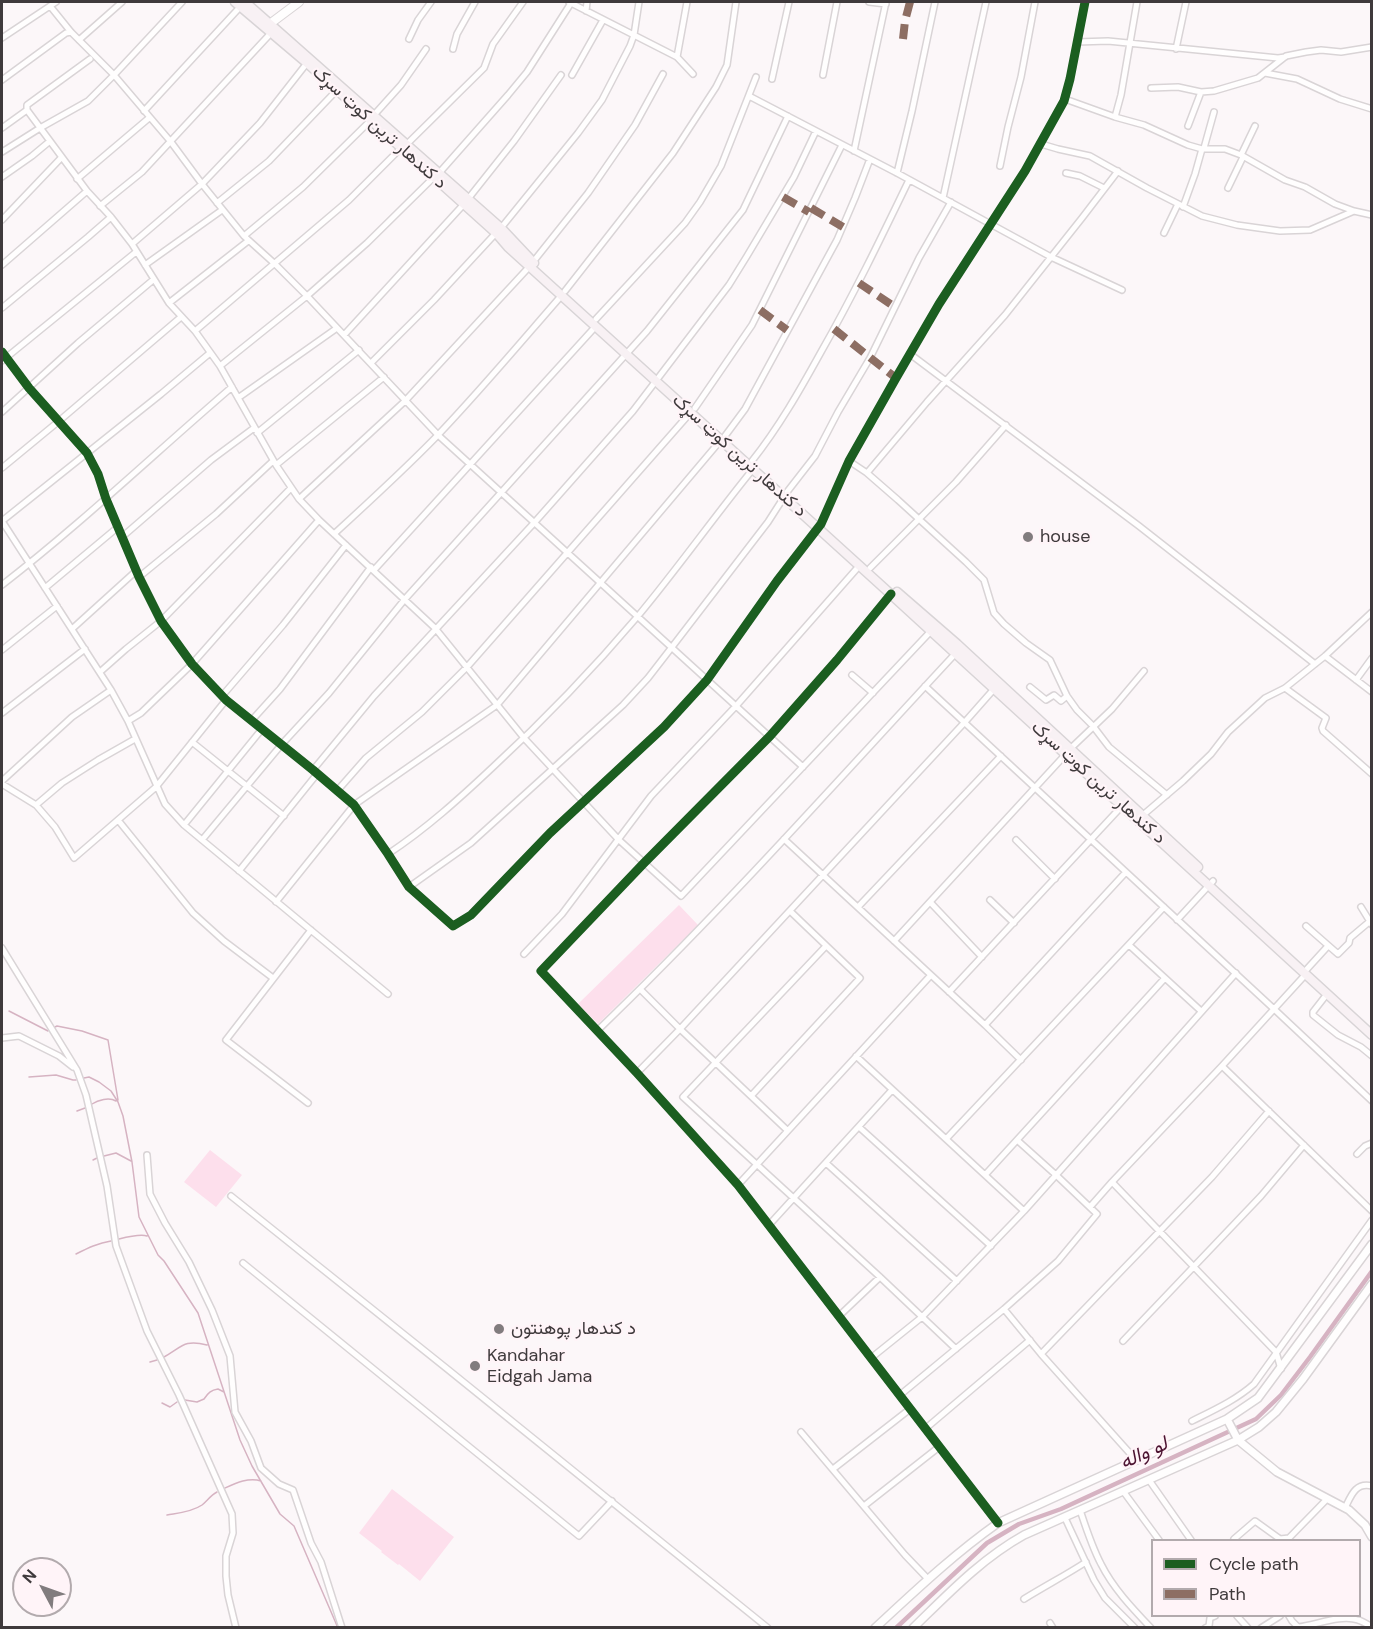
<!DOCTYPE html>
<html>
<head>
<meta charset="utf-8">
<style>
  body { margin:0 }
  #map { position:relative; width:1373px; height:1629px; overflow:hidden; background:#fcf7f9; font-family:"DM Sans",sans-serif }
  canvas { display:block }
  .frame { position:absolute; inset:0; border:3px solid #3f3a3c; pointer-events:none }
  .legend { position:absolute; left:1151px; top:1539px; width:210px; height:78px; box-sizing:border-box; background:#fff4f8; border:2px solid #b2aaad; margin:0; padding:8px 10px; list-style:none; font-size:18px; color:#3f3a3c }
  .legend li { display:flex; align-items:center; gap:12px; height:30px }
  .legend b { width:30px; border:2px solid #b2aaad }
  .north { position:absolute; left:12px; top:1557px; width:60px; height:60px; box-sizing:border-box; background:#fff4f8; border:2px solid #b2aaad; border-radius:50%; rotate:311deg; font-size:16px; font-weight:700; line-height:24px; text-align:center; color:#3f3a3c }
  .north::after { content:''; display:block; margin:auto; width:21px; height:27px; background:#817c7e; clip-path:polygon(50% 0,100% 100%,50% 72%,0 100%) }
</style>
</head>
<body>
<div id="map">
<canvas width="1373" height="1629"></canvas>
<div class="frame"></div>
<ul class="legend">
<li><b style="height:8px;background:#1b5e20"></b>Cycle path</li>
<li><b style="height:8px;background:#8d6e63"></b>Path</li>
</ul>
<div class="north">N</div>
</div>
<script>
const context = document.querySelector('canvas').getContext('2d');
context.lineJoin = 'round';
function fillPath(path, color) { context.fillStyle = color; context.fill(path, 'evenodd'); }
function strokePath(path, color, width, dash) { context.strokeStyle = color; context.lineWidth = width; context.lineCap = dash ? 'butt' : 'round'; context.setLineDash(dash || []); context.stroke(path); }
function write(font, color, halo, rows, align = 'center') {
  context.font = font + ' "DM Sans",Vazirmatn,sans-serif'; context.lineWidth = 4.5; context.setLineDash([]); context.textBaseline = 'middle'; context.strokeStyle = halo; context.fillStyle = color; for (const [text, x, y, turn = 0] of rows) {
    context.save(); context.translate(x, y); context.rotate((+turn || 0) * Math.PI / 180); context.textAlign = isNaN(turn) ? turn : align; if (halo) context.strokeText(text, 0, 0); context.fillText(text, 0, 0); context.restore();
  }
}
fillPath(new Path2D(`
  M 679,905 L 698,925 L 598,1024 L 578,1004 Z
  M 210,1150 L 242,1175 L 216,1207 L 184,1182 Z
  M 392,1489 L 454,1537 L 420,1581 L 399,1564 L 398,1565 L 381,1552 L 382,1551 L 359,1533 Z`), '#fddfec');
strokePath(new Path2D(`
  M 9,1011 L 48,1031
  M 55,1027 L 57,1026 L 82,1031 L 108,1040 L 118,1100
  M 29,1077 L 56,1075 L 73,1080 L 76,1080
  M 84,1078 L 89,1077 L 99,1082 L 111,1091 L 118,1102 L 123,1116 L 132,1162 L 139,1217 L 158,1255 L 164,1261 L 198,1313 L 240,1440 L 252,1466 L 280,1514 L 294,1526 L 338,1628
  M 92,1104 C 98,1100 109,1097 116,1101
  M 77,1111 L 85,1108
  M 104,1156 L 116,1153 L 131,1161
  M 93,1160 L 97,1158
  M 119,1239 C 127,1237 141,1234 147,1236
  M 76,1254 C 88,1248 98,1243 111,1241
  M 164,1357 C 182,1347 184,1339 207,1345
  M 150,1362 L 157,1360
  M 185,1400 L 197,1402 L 204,1399 C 208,1393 211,1390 218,1389 L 224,1392
  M 162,1403 L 170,1407 L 177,1402
  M 225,1488 C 236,1483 249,1477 261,1481
  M 167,1515 C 178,1513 192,1512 202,1505 C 207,1501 211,1495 217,1492`), '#d6b3c2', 1.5);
strokePath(new Path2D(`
  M 896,1628 L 987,1543 L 1019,1524 L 1061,1509 L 1256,1419 L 1281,1395 L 1310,1357 L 1372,1271`), '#d6b3c2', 4.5);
const minor = new Path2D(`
  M 56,2 L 50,6 L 71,32 L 114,75 L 171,142 L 202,184 L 244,236 L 275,264 L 307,296 L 438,435 L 803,767
  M 569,2 L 677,57 L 693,74
  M 869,2 L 886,4
  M 586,11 L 587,2
  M 2,38 L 50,6
  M 409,39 L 418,20 L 431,2
  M 79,40 L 122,2
  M 1077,42 L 1108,41 L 1278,58 L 1285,57
  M 453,49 L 457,34 L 475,2
  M 1176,49 L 1186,2
  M 677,57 L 687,2
  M 1265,73 L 1297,79 L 1340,99 L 1372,109
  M 572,75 L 603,20
  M 823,75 L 837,2
  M 772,79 L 789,2
  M 2,80 L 66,33 L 71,32
  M 1151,88 L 1178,87 L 1201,92 L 1214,91 L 1258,78 L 1286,56 L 1306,52 L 1321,50 L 1341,52 L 1372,47
  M 749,96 L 897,173 L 1051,257 L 1122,290
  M 1065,99 L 1115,117 L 1144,125 L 1188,145 L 1202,149 L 1225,149 L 1241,155 L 1285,180 L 1305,187 L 1335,204 L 1354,211
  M 27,110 L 87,191 L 111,217 L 132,244 L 169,303 L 195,331 L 220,366 L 276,465 L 299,499 L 319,520 L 435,628 L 524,738 L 619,840 L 681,896 L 931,631
  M 144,111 L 241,6
  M 374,115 L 401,85 L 426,49
  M 1115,117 L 1121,95 L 1137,2
  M 1188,126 L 1201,92
  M 2,128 L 27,110 L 27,105 L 90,59
  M 407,144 L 484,68 L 493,44 L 523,2
  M 1041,144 L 1058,149 L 1090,156 L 1147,188 L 1202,216 L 1237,225 L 1280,231 L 1310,230 L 1354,211 L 1372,215
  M 1204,148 L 1214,112
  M 854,151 L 886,2
  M 2,152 L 40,128 L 88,101 L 114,75 L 182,2
  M 1241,155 L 1255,126
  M 1000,166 L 1008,127 L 1021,77 L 1035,2
  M 440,172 L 508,95 L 527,72 L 571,3
  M 897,173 L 912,111 L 935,2
  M 1066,173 L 1080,176 L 1104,188
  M 2,177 L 32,156 L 50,141
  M 77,179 L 149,118
  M 1228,188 L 1243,157
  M 943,198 L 986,2
  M 468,199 L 514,141 L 561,75
  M 217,203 L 269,161 L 337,90
  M 100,206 L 142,172 L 271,33
  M 1183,207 L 1195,174 L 1202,149
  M 2,220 L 61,158
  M 501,228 L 578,133 L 602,100 L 630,46 L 634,35 L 639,2
  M 1164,233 L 1178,204
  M 244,236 L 303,187 L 370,121
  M 132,244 L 202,184 L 260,123 L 307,63
  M 533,262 L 588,193 L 635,125 L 663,74
  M 2,265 L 87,191
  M 145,265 L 222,210
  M 565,291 L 673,153 L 716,87 L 727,65 L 736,2
  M 169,303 L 248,241
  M 2,308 L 88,237 L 111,217
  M 596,319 L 685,223 L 700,202 L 721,166 L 756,77
  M 195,331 L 349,200 L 401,148
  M 344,335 L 464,204
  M 2,352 L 29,388 L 87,453 L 98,474 L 106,499 L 139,577 L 161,621 L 192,664 L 226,700 L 313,770 L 354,805 L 388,854 L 409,887 L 453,926 L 471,915 L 550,833 L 664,727 L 707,680 L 777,581 L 821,524 L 849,461 L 896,378 L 939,304 L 1025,171 L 1064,101 L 1070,79 L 1085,2
  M 210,353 L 161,394 L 2,521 L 111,690 L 128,721 L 165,804 L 184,825 L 388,994
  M 910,354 L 1139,526 L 1315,664
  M 2,361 L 136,252
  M 371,363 L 434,300 L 496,233
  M 220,366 L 307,296 L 367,243 L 434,177
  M 238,398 L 337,328
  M 695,408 L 752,325 L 842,145
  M 2,412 L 78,343 L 153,280
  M 257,433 L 359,350
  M 725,436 L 745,409 L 837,240 L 855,198 L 870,159
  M 752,461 C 779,427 800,390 821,352 C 853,296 881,238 909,180
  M 849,461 L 867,473 L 898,500 L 966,562 L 984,580 L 994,613 L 1004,624 L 1026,643 L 1050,660 L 1067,696 L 1077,710 L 1093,726 L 1109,747 L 1167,795
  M 276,465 L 384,377
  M 2,468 L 59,421 L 181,317
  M 867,473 L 927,402 L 1005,315 L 1082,218 L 1118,171
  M 787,492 L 815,456 L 838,412 L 870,358 L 919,258 L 951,202
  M 299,499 L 405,401 L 530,266
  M 334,534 C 369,502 404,470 437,436 C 480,391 521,342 562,295
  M 122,537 L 211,460 L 254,428
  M 870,568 L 956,482 L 1006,425
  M 374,570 L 596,326
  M 139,577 L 216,514 L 273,461
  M 2,585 C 82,523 155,453 232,387
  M 45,588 L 118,527
  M 891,594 L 837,660 L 770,736 L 644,863 L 541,971 L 637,1073 L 738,1185 L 998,1523
  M 72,629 L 136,571
  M 2,650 L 57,606
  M 1325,656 L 1372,692
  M 100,672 L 126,649 L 161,621 L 291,488
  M 852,675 L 873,693
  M 1356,680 L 1372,658
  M 925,686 L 1274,1009 L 1372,1101
  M 1030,687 L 1046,700 L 1054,695 L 1061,701 L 1067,696
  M 1285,688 L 1326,718 L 1322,728 L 1323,731 L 1372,774
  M 222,696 L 283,625 L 346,545
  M 2,713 L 85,649
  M 252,720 L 280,689 L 371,567
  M 128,721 L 141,713 L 192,664 L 319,520
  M 192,742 L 284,816
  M 1070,749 L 1112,709 L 1144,671
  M 313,770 L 374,696 L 534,523 L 633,411 L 729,285 L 747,256 L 794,177 L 816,131
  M 2,781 L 72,717 L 111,690
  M 2,784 L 36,805 L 55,827 L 74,858 L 156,787 L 226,700
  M 337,791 L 366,758 L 422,712 L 467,667 L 691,412
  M 36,805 L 62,783 L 98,760 L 135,739
  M 1143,815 L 1183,781 L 1211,754 L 1228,732 L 1265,698 L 1285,688 L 1325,656 L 1372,612
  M 118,820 L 193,913 L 224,941 L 273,978
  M 184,825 L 262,729
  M 784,839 L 985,1025 L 1021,1060
  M 202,840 L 282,744 L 329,693 L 405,599 L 647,331 L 743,210 L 788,116
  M 1016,840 L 1055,879
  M 388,854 C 427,828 459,799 493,767 C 544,720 593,669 638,616 C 678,568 714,517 753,469
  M 239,871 L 317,774
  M 409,887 L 471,843 L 623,705 L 648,678 L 672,647 L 768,522 L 784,497
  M 990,900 L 1014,923
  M 276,902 L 354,805 L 497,705 L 721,440
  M 930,902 L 982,957
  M 858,907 L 1001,756
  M 1361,907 L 1372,925
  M 1177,920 L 1213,881
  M 1306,926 L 1338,954 L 1349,943 L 1350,938 L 1369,922
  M 894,941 L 1066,754
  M 1129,945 L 1201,1011
  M 826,946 L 683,1097 L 880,1277 L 956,1349
  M 2,948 L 77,1070 L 86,1095 L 107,1186 L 116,1246 L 147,1331 L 179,1395 L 232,1514 L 233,1533 L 226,1556 L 226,1576 L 228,1595 L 236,1628
  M 524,954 L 562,914 L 651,796 L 736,706 L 860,565
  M 1307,969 L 1328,946
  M 640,989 L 680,1029 L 787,1130
  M 949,992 L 1122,806
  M 1327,994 L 1313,1012 L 1313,1015 L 1338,1035 L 1361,1047 L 1372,1056
  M 985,1025 L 1126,872
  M 597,1031 C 722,911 837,781 955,654
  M 2,1038 L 19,1036 L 59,1056 L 73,1067
  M 856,1056 L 1024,1211
  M 1222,1066 L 1372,1211
  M 637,1073 L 680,1029 L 964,723 L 994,689
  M 751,1096 L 860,978 L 790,911
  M 308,1103 L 226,1040 L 311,930
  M 859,1127 L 991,1246
  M 946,1139 L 1164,907
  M 1357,1154 L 1365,1146 L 1372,1143
  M 147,1155 L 150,1194 L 165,1223 L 189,1262 L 212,1310 L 230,1356 L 235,1412 L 251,1441 L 261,1468 L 279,1484 L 293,1490 L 311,1543 L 321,1562 L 342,1628
  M 826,1163 L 957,1281
  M 985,1175 L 1165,978
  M 738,1185 L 931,975
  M 231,1196 C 411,1339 589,1483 768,1628
  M 1090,1207 L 1112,1182
  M 769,1225 L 892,1090
  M 243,1263 L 579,1536 L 612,1501
  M 1004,1309 L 1041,1354 L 1135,1459
  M 839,1316 L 880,1277
  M 1123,1341 L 1261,1196 L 1304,1145
  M 1041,1354 L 1212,1177 L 1269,1111
  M 871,1358 L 922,1317 L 1024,1211 L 1236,973
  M 1281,1369 L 1276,1352 L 1112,1182 L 1222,1066 L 1306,974
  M 900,1395 L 1004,1309 L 1058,1261 L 1097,1214 L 1056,1175 L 1017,1140
  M 1192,1421 C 1214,1410 1236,1400 1254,1384 L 1372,1220
  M 925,1429 L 1030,1340
  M 801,1432 L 905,1555 L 928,1579
  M 833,1469 L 910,1409
  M 1149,1480 L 1191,1540
  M 1123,1491 L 1159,1540
  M 864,1506 L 939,1447
  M 1345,1508 C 1351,1496 1355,1482 1372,1486
  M 1080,1510 C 1086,1528 1092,1547 1101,1564 C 1113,1588 1132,1608 1151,1628
  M 1065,1518 L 1094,1580 L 1105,1598 L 1135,1628
  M 1234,1539 L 1255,1521 L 1280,1539 L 1289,1538 L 1327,1499
  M 1024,1599 C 1045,1586 1066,1575 1086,1562
  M 1237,1616 L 1248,1628
  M 1289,1616 L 1292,1621 L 1298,1627 C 1316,1625 1341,1614 1358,1620 C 1362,1621 1367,1624 1372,1627
  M 1050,1623 L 1053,1628
  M 1205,1628 L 1209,1626 L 1210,1618 L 1215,1616
  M 1261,1628 L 1280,1616`);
const tertiary = new Path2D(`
  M 1227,1419 L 1238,1440 L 1277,1472 L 1349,1510 L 1365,1525 L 1372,1537
  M 875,1628 C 915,1591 954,1554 998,1523 L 1227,1419 L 1258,1398 L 1372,1244
  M 913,1628 C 948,1594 981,1559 1024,1535 L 1238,1440 L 1259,1427 L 1276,1412 L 1303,1379 L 1372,1284`);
const secondary = new Path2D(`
  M 267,26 L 299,2`);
const primary = new Path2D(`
  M 235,2 L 307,63 L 496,233 L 508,247 L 884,588 L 1372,1035
  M 245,2 L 501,228 L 534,263
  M 897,592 L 957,644 L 1198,867`);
strokePath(minor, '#d9d4d6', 8);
strokePath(tertiary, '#d9d4d6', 10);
strokePath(secondary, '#d9d4d6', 10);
strokePath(primary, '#d8d4d6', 11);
strokePath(minor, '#fffefe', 5);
strokePath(tertiary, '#fffefe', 7);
strokePath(secondary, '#fffefe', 8);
strokePath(primary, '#f8f1f4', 8);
strokePath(new Path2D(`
  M 903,39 L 905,21 L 910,2
  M 783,197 L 809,212
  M 811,208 L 843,227
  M 859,283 L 895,307
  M 760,310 L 787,330
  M 834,329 L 896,378`), '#8d6e63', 8, [15, 8]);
strokePath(new Path2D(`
  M 2,352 L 29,388 L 87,453 L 98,474 L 106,499 L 139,577 L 161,621 L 192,664 L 226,700 L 313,770 L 354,805 L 388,854 L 409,887 L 453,926 L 471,915 L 550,833 L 664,727 L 707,680 L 777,581 L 821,524 L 849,461 L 896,378 L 939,304 L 1025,171 L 1064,101 L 1070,79 L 1085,2
  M 891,594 L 837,660 L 770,736 L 644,863 L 541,971 L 637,1073 L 738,1185 L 998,1523`), '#1b5e20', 9);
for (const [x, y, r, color] of [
  [1028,537,6,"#817c7e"],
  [499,1329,6,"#817c7e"],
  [475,1366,6,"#817c7e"]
]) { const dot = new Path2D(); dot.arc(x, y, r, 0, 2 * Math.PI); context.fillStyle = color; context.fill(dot); strokePath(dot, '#fff4f8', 2); }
write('18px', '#3f3a3c', '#fff4f8', [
  ["د کندهار ترين کوټ سړک",379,128,42],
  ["د کندهار ترين کوټ سړک",739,456,42],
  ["د کندهار ترين کوټ سړک",1098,783,42]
]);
write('18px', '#3f3a3c', '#fff4f8', [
  ["house",1040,537],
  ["د کندهار پوهنتون",511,1329],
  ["Kandahar",487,1356],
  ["Eidgah Jama",487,1377]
], 'left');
write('italic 20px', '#4c1331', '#fff4f8', [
  ["لو واله",1144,1454,-25]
]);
</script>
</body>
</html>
